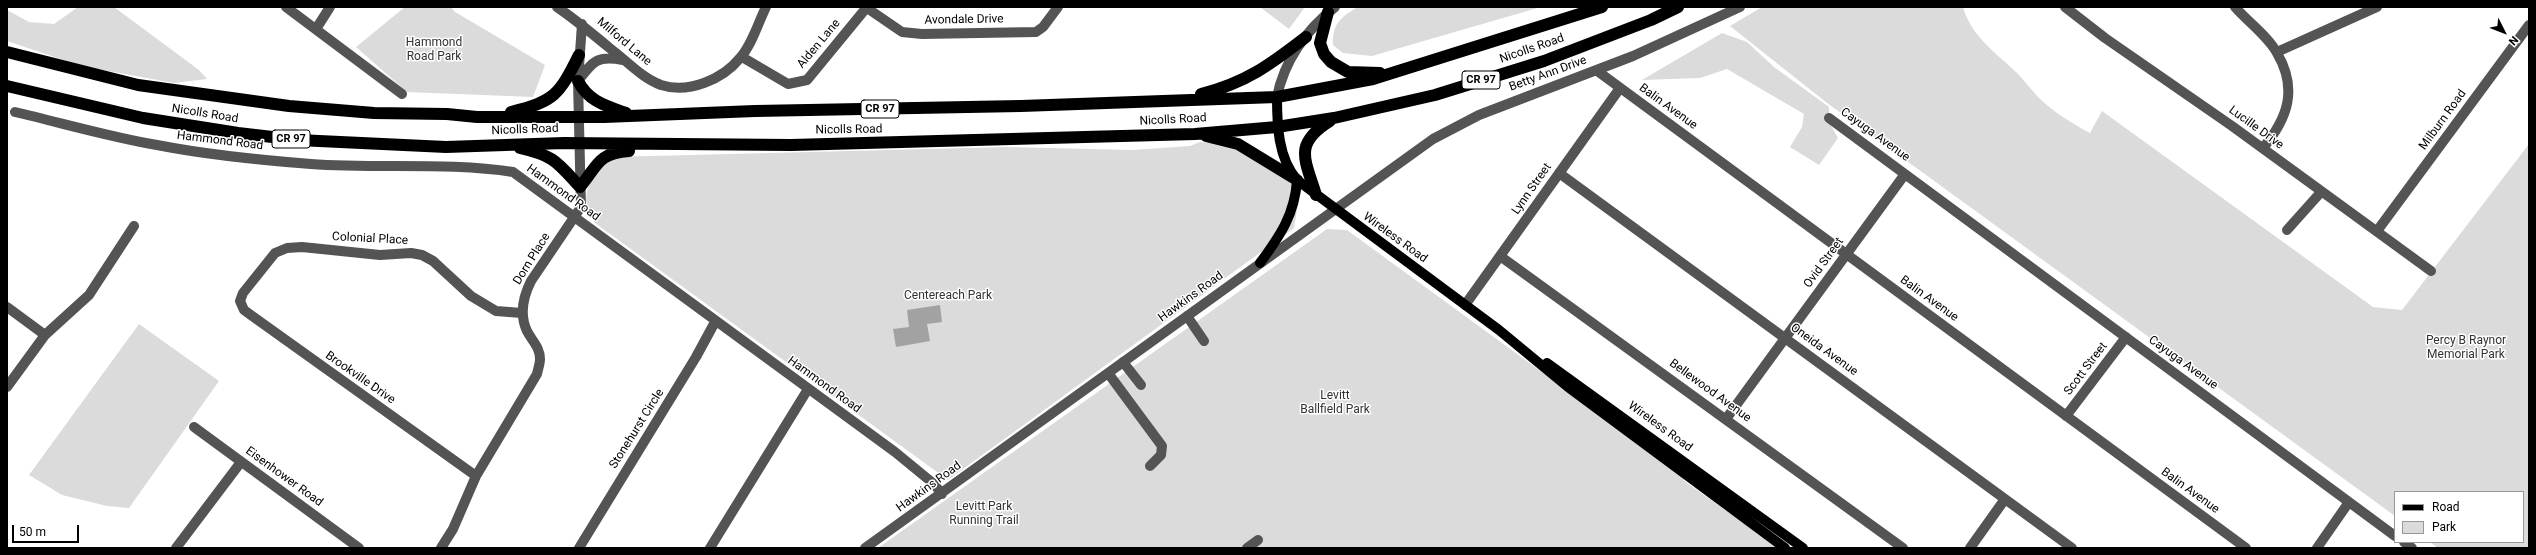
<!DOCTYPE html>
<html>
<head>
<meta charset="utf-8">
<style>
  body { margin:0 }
  #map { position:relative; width:2536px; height:555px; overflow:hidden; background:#fff; font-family:Roboto,sans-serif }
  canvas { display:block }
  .frame { position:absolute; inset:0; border:8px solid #000; pointer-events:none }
  .legend { position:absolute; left:2394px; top:491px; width:130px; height:52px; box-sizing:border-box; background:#fff; border:1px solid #999; margin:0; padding:5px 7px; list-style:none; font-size:12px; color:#000 }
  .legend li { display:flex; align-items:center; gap:8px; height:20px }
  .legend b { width:20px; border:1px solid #999 }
  .north { position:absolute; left:2484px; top:12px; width:40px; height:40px; -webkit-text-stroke:3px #fff; paint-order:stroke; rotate:132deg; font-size:11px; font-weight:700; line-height:16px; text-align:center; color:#000 }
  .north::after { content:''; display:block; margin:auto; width:14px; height:18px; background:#000; clip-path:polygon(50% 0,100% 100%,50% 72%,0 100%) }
  .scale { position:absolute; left:12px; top:525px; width:67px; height:18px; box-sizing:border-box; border:2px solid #000; border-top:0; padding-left:5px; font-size:12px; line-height:14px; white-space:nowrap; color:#000; -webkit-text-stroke:3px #fff; paint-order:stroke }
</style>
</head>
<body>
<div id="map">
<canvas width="2536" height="555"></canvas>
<div class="frame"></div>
<ul class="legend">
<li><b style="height:5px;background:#000"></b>Road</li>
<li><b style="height:11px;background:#dbdbdb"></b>Park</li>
</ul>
<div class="north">N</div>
<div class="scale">50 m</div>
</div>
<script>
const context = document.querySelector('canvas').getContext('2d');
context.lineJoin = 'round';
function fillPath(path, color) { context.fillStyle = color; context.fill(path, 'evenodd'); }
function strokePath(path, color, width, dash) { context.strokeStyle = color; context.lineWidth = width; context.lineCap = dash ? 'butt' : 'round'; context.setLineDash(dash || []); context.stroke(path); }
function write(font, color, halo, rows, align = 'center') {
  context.font = font + ' Roboto,sans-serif'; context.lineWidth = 3; context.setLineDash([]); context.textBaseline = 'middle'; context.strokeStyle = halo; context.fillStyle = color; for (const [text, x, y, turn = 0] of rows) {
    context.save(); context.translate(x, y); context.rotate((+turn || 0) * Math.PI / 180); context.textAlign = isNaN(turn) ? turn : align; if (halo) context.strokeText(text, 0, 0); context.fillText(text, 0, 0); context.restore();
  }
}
fillPath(new Path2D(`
  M 78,7 L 114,7 L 199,70 L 207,79 L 174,83 L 81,66 L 7,41 L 7,10 L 29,22 L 54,24 Z
  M 405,7 L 451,7 L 455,12 L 545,65 L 533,97 L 407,92 L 356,47 Z
  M 1260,7 L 1305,7 L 1289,29 Z
  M 1358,7 L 1541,7 L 1372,56 L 1343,53 L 1333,45 C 1332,25 1340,17 1358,7 Z
  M 1762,7 L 1963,7 C 1971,36 1995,52 2017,73 C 2024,80 2030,88 2037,96 C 2052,111 2071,123 2090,133 L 2102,111 L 2373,307 L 2402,310 L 2529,144 L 2529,548 L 2438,548 L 2430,542 L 2523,542 L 2523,492 L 2395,492 L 2395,516 L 1827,103 L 1730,26 Z
  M 1722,33 L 1747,42 L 1774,67 L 1829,107 L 1829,122 L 1838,138 L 1819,165 L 1790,147 L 1802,127 L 1804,114 L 1727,69 L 1700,78 L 1642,80 Z
  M 1200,142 L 1235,145 L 1283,175 L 1296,190 L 1298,203 L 1294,228 L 948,480 L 595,223 C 576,194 591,179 611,157 L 1008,147 L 1132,150 L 1190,146 Z
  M 1327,229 L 1347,230 L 1686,477 L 1683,480 L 1778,548 L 878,548 Z
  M 139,324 L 219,381 L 129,508 L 107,506 L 62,495 L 29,475 Z`), '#dbdbdb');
fillPath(new Path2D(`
  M 940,305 L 942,322 L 927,324 L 930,341 L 896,347 L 893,329 L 909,327 L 907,310 Z`), '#a2a2a2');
strokePath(new Path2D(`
  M 286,7 L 402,94
  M 557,7 C 576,20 594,35 612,50 C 628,62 642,78 661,85 C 689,94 723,79 740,58 C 752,45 758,23 766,7
  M 2065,7 L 2105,38 L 2232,126 L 2431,271
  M 2235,7 C 2248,22 2268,36 2277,53 C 2298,89 2288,118 2263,148
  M 867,8 L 902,32 L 922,34 L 1036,32 L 1043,27 L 1058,7
  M 316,29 L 330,7
  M 2277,52 L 2377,7
  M 742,57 L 788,84 L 807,80 L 867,7
  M 1596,70 L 2246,548
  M 578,81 C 593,61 597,55 623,60
  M 1277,97 C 1284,61 1306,30 1335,7
  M 15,112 C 62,123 110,137 157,145 C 208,155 259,160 311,164 C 378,169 447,162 513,172 L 895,452 L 934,484 L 942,494
  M 1829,118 L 2395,536
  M 1559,173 L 2072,548
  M 2287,230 L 2321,192
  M 2377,231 L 2529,25
  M 1500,256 L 1903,548
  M 1465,305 L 1620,88
  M 7,307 L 45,335
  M 1187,316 L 1204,341
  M 1123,362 L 1141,385
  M 1108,373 L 1162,446 L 1161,455 L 1150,466
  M 7,387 L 45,335 L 89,295 L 134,226
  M 2066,416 L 2126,337
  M 1726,419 L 1905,174
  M 194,427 L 359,548
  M 476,476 L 255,318 L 244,310 L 240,301 L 243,293 L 275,253 L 287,248 L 302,247 L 380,255 L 411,253 L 422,255 L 433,261 L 471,296 L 496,311 L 522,313
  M 2404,542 L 2412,548
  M 176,548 L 241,462
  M 441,548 L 453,529 L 476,476 L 537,374 C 538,369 540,364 540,359 C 540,347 532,341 527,331 C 519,314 523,297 531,281 L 581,207 L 578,81 L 582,24
  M 579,548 L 696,357 L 715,322
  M 710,548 L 808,389
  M 865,548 L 1433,139 L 1479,115 L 1633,56 L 1740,7
  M 1247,548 L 1258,540
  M 1970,548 L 2005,499
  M 2317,548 L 2349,502`), '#545454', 10);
strokePath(new Path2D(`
  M 1277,97 C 1277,125 1278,158 1297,180 L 1499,330 L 1568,387 L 1785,548
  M 1260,263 C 1280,236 1295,214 1297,180
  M 1547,363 L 1803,548`), '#000', 10);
strokePath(new Path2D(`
  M 1328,12 L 1320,43 L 1324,54 L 1331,62 L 1348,72 L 1380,73
  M 7,52 L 138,85 L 289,106 L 374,113 L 447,114 L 477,117 L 604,117 L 755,111 L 1021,106 L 1277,97 L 1373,79 L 1602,7
  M 578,81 C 588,101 606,106 626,113
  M 7,86 L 143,118 L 238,133 L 298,140 L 446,147 L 564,143 L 791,145 L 1195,134 L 1277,127 L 1334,118 L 1435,95 L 1544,61 L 1651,20 L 1678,7
  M 1201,94 C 1246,83 1271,64 1306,37
  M 511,112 C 555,101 559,95 579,55
  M 1206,136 L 1238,144 L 1297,180
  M 520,148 C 555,156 557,162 580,187 C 598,165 598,153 629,151
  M 1316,195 C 1305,159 1293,144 1330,121`), '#000', 12);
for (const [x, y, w] of [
  [1481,80,38],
  [880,109,38],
  [291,139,38]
]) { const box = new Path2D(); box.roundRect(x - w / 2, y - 9, w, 18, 3); context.fillStyle = '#fff'; context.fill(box); strokePath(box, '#000', 1); }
write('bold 11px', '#000', null, [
  ["CR 97",1481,80],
  ["CR 97",880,109],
  ["CR 97",291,139]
]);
write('12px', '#000', '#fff', [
  ["Avondale Drive",964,20,-1],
  ["Milford Lane",624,42,40],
  ["Alden Lane",819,44,-50],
  ["Nicolls Road",1532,49,-19],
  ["Betty Ann Drive",1548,74,-20],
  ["Balin Avenue",1668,107,36],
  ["Nicolls Road",205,114,9],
  ["Nicolls Road",1173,120,-3],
  ["Milburn Road",2443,120,-54],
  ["Lucille Drive",2256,128,36],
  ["Nicolls Road",525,130,-2],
  ["Nicolls Road",849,130,-1],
  ["Cayuga Avenue",1875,135,36],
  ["Hammond Road",220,141,7],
  ["Lynn Street",1532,189,-55],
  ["Hammond Road",563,193,36],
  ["Wireless Road",1395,238,36],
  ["Colonial Place",370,239,3],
  ["Dorn Place",532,259,-58],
  ["Ovid Street",1824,263,-54],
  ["Hawkins Road",1191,297,-36],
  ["Balin Avenue",1929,299,36],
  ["Oneida Avenue",1824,350,36],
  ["Cayuga Avenue",2183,363,36],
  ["Scott Street",2086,369,-53],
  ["Brookville Drive",360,378,35],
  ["Hammond Road",824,385,36],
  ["Bellewood Avenue",1710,391,36],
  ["Wireless Road",1660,427,36],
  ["Stonehurst Circle",637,429,-58],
  ["Eisenhower Road",284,477,36],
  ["Hawkins Road",929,487,-36],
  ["Balin Avenue",2190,491,36]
]);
write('12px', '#323232', '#fff', [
  ["Hammond",434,43],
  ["Road Park",434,57],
  ["Centereach Park",948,296],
  ["Percy B Raynor",2466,341],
  ["Memorial Park",2466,355],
  ["Levitt",1335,396],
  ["Ballfield Park",1335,410],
  ["Levitt Park",984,507],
  ["Running Trail",984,521]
]);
</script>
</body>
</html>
